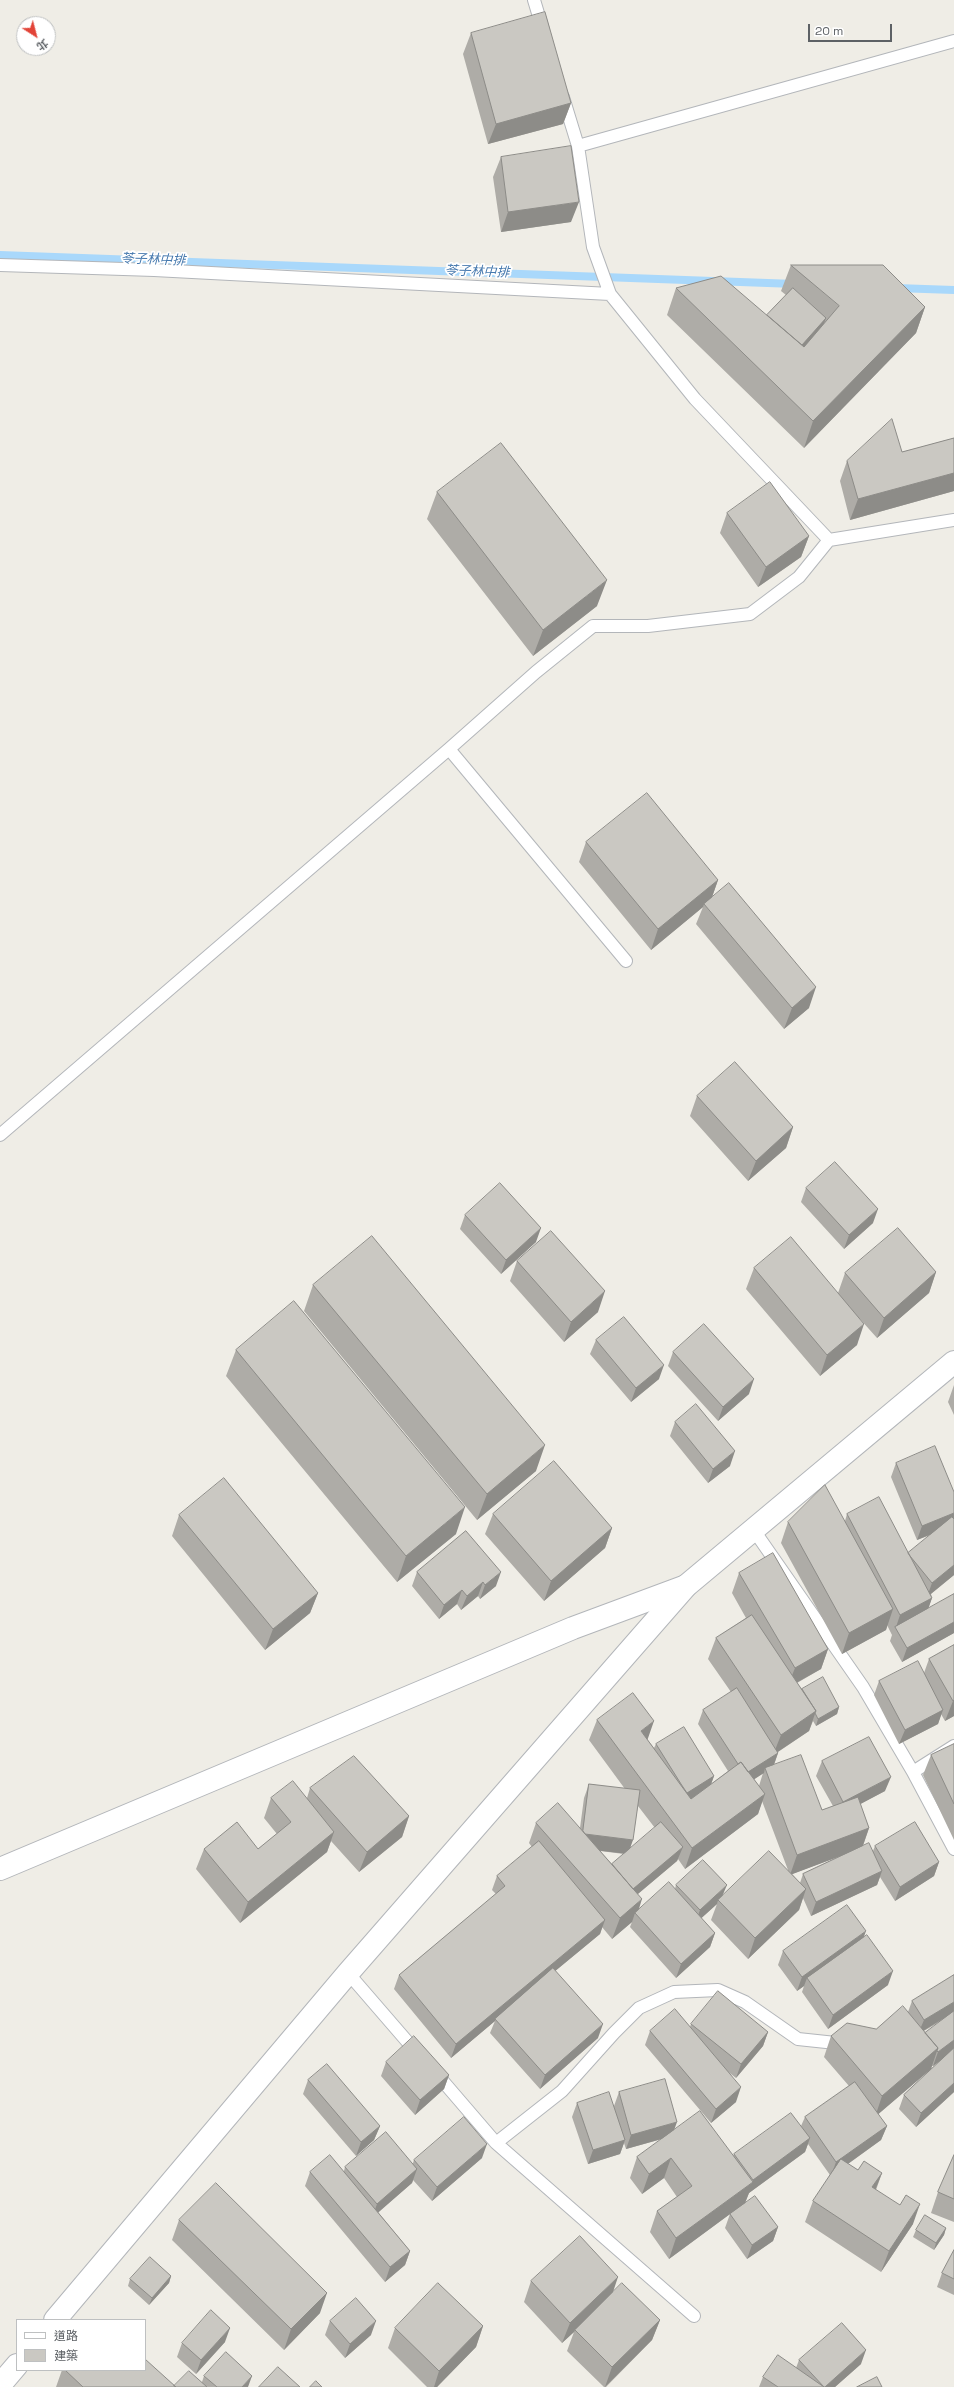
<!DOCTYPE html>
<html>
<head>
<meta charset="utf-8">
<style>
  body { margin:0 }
  #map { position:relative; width:954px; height:2387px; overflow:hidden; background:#efede6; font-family:"Space Grotesk","Noto Sans TC",sans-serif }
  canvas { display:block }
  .legend { position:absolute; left:16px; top:2319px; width:130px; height:52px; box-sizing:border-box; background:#fff; border:1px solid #bec0c1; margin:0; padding:5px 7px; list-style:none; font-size:12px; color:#5d6165 }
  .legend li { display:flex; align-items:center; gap:8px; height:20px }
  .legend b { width:20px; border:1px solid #bec0c1 }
  .north { position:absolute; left:16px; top:16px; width:40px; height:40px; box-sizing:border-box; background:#fff; border:1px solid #bec0c1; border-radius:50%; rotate:144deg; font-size:11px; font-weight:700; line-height:16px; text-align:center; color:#5d6165 }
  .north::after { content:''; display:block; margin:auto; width:14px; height:18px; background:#e24438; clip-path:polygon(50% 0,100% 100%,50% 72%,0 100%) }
  .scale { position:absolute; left:808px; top:24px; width:84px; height:18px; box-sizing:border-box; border:2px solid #5d6165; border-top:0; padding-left:5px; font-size:12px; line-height:14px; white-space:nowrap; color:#5d6165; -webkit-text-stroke:3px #fff; paint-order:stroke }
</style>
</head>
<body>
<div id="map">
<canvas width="954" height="2387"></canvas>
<ul class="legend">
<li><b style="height:5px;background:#fff"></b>道路</li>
<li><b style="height:11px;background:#cac8c2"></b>建築</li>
</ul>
<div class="north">北</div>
<div class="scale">20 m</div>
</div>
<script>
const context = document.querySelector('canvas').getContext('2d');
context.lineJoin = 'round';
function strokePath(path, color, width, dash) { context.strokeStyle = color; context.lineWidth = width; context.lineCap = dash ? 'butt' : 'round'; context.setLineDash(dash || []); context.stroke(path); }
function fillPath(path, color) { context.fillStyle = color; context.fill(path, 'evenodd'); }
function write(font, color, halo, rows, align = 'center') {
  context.font = font + ' "Space Grotesk","Noto Sans TC",sans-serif'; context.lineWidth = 3.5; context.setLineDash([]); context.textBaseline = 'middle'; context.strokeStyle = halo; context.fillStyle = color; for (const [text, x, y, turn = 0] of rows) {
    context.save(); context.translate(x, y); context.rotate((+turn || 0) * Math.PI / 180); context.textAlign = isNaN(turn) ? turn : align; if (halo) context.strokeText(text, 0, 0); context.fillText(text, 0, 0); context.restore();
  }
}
strokePath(new Path2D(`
  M 0,255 L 795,284
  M 896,288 L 954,290`), '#a9d8fb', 8);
const service = new Path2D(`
  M 534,0 L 543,30
  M 563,97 L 578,146 L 593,247 L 610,294
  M 578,146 L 954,41
  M 0,265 L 154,270 L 610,294 L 695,399 L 829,540
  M 449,749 L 626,961
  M 0,1135 L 449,749 L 536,672 L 593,626 L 648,626 L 750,614 L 799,577 L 829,540 L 954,520
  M 753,1529 L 863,1687 L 913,1772 L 954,1849
  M 913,1772 L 954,1746
  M 348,1973 L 418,2054
  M 435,2072 L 496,2143 L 694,2316
  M 496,2143 L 562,2091 L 614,2033 L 639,2008 L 674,1992 L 718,1990 L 745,2002 L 798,2039 L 845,2044`);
const minor = new Path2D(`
  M 0,1869 L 573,1628 L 686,1586`);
const tertiary = new Path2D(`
  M 55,2320 L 348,1973 L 686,1586 L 954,1362
  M 0,2385 L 17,2365`);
strokePath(service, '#b3b6ba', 14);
strokePath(minor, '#b3b6ba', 24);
strokePath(tertiary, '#b3b6ba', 24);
strokePath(service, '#fff', 12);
strokePath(minor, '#fff', 22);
strokePath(tertiary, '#fff', 22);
fillPath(new Path2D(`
  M 471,33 L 571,103 L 563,124 L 488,144 L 463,54 Z
  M 501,157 L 571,222 L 501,232 L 493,177 Z
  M 791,265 L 925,307 L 916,333 L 804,448 L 667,315 L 676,288 L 767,315 L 786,295 L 781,291 Z
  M 954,438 L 954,491 L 850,520 L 840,481 L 847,461 L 902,452 Z
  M 437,492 L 597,606 L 533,656 L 427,519 Z
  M 727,513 L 809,536 L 801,557 L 758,587 L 720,533 Z
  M 586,842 L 718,880 L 712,897 L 809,1008 L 784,1029 L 696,924 L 703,907 L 651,950 L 579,862 Z
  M 697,1096 L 793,1127 L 786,1148 L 748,1181 L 690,1116 Z
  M 806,1188 L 873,1223 L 844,1249 L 801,1202 Z
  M 465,1215 L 536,1242 L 501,1274 L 460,1229 Z
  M 517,1261 L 598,1312 L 564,1342 L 510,1281 Z
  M 754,1268 L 838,1293 L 845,1273 L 936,1272 L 929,1293 L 877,1338 L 860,1319 L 857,1345 L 820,1376 L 746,1289 Z
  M 313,1285 L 536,1471 L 477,1520 L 304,1311 Z
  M 596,1340 L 659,1379 L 631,1402 L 590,1354 Z
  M 236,1350 L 456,1534 L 397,1582 L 226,1376 Z
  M 673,1352 L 749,1394 L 718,1421 L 668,1366 Z
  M 954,1385 L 954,1415 L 948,1402 Z
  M 675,1422 L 730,1466 L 708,1483 L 670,1436 Z
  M 896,1463 L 954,1492 L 954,1575 L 931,1594 L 932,1598 L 928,1609 L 954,1594 L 954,1633 L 902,1662 L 890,1641 L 892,1635 L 887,1625 L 886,1630 L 842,1654 L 781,1543 L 788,1522 L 845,1521 L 847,1514 L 908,1553 L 930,1535 L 917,1540 L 891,1477 Z
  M 493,1514 L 612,1528 L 605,1548 L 544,1601 L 485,1534 Z
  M 179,1515 L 318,1593 L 310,1613 L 265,1650 L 172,1536 Z
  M 466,1531 L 496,1586 L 480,1599 L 478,1596 L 461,1610 L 457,1604 L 439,1619 L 412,1586 L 417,1572 Z
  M 739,1573 L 828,1649 L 821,1669 L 797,1683 L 802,1689 L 839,1707 L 837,1714 L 816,1726 L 813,1721 L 809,1731 L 778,1752 L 778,1753 L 774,1765 L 822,1810 L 833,1806 L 816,1776 L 822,1761 L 885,1791 L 860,1804 L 869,1828 L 863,1846 L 873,1851 L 875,1846 L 939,1862 L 934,1876 L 895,1901 L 880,1877 L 877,1885 L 811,1916 L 803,1898 L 799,1910 L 748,1959 L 711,1920 L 717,1904 L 701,1918 L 715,1933 L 710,1947 L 676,1978 L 630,1927 L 632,1922 L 612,1939 L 602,1927 L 600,1934 L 555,1971 L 598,2038 L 540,2089 L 490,2033 L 495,2021 L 451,2058 L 394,1989 L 399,1975 L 496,1894 L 492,1890 L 497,1876 L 532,1847 L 529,1843 L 536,1823 L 580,1828 L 584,1798 L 589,1784 L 625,1789 L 589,1740 L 597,1720 L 647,1739 L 654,1748 L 656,1744 L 714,1776 L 711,1784 L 728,1771 L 698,1724 L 703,1710 L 731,1692 L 708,1659 L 716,1638 L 746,1618 L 732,1593 ZM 763,1773 L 759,1786 L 754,1779 ZM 762,1801 L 788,1870 L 723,1895 L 676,1885 L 675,1889 L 638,1910 L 638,1894 L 677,1861 L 678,1859 L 685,1869 L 758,1814 ZM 638,1806 L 655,1828 L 630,1849 ZM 600,1851 L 624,1854 L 612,1864 ZM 840,1856 L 803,1874 L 800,1883 L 792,1874 Z
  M 954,1645 L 954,1716 L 945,1721 L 941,1714 L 938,1724 L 899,1744 L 874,1695 L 879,1681 L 924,1673 L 929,1659 Z
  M 954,1744 L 954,1840 L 923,1775 L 931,1755 Z
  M 310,1788 L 409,1816 L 402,1837 L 359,1872 L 331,1841 L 327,1852 L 240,1923 L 196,1869 L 204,1849 L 258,1849 L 277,1834 L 264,1818 L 271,1798 L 307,1798 Z
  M 864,1937 L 888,1985 L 828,2029 L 802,1992 L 804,1986 L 797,1991 L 778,1965 L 783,1951 Z
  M 954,1975 L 954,2092 L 916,2127 L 899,2109 L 904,2095 L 941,2060 L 933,2066 L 932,2066 L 931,2069 L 878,2114 L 887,2126 L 881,2140 L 848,2164 L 858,2170 L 882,2173 L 876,2190 L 913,2224 L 881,2272 L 805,2222 L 813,2201 L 830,2175 L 808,2144 L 805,2152 L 749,2193 L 745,2203 L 778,2227 L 773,2241 L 747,2259 L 725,2228 L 730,2214 L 669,2259 L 650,2232 L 657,2211 L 677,2197 L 664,2178 L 642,2194 L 630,2178 L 637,2157 L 662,2139 L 626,2149 L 624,2143 L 620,2154 L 588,2164 L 572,2117 L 577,2103 L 614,2106 L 619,2092 L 674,2130 L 733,2156 L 734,2154 L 801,2126 L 805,2117 L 849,2086 L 824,2057 L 831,2036 L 876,2029 L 908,2012 L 912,2001 ZM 946,2018 L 925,2033 L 924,2031 Z
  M 691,2024 L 768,2032 L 763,2046 L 736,2078 L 727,2071 L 736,2102 L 711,2123 L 645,2045 L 650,2031 L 690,2027 Z
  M 386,2062 L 449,2075 L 444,2089 L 415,2115 L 381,2076 Z
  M 308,2080 L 380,2126 L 374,2140 L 356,2156 L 303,2094 Z
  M 954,2155 L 954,2222 L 931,2213 L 938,2192 Z
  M 482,2158 L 432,2201 L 413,2180 L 412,2183 L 378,2212 L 410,2251 L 405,2265 L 385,2282 L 305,2186 L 310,2172 L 344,2171 L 345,2167 L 413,2163 L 414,2160 Z
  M 179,2220 L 320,2313 L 284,2350 L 172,2240 Z
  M 946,2228 L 944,2235 L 934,2250 L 913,2237 L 916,2230 Z
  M 954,2250 L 954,2295 L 937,2287 L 942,2273 Z
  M 171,2276 L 169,2283 L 149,2305 L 128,2286 L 130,2279 Z
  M 531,2281 L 613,2292 L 660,2320 L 652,2340 L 606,2387 L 604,2387 L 567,2351 L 574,2332 L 562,2343 L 524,2302 Z
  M 330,2321 L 371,2335 L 345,2358 L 325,2335 Z
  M 483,2326 L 476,2347 L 437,2387 L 427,2387 L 388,2348 L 395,2328 Z
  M 225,2342 L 196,2374 L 177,2357 L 182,2343 Z
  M 799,2360 L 861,2364 L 835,2387 L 759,2387 L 763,2377 L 796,2368 Z
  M 62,2370 L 145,2370 L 174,2386 L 202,2382 L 204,2376 L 248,2387 L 56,2387 Z`), '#aeaca7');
fillPath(new Path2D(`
  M 571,103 L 563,124 L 488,144 L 496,124 Z
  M 579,202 L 571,222 L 501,232 L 508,212 Z
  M 925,307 L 916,333 L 804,448 L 813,421 Z
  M 826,318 L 821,332 L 792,364 L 797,350 Z
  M 954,473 L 954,491 L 850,520 L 858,499 Z
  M 809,536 L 801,557 L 758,587 L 766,567 Z
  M 607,580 L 597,606 L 533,656 L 543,630 Z
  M 718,880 L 711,900 L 704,904 L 703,907 L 651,950 L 658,929 Z
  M 816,987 L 809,1008 L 784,1029 L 792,1008 Z
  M 793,1127 L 786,1148 L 748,1181 L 756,1161 Z
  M 878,1209 L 873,1223 L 844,1249 L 849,1235 Z
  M 541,1228 L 536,1242 L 501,1274 L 506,1260 Z
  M 936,1272 L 929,1293 L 877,1338 L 884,1318 Z
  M 605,1291 L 598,1312 L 564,1342 L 571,1322 Z
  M 864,1324 L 857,1345 L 820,1376 L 827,1355 Z
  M 664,1365 L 659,1379 L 631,1402 L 636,1388 Z
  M 754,1379 L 749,1394 L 718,1421 L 723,1407 Z
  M 545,1445 L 536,1471 L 477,1520 L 487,1494 Z
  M 735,1451 L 730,1466 L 708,1483 L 713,1469 Z
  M 465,1507 L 456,1534 L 397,1582 L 406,1556 Z
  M 954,1513 L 954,1525 L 917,1540 L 922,1526 Z
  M 612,1528 L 605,1548 L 544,1601 L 551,1581 Z
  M 954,1565 L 954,1575 L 927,1597 L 932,1583 Z
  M 501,1572 L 496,1586 L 480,1599 L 485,1585 Z
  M 483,1582 L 478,1596 L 461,1610 L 467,1596 Z
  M 462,1590 L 457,1604 L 439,1619 L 444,1605 Z
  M 318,1593 L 310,1613 L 265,1650 L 273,1629 Z
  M 932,1598 L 925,1618 L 896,1627 L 900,1615 Z
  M 893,1609 L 886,1630 L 842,1654 L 849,1633 Z
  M 954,1622 L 954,1633 L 902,1662 L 907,1648 Z
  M 828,1649 L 821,1669 L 787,1688 L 795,1668 Z
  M 954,1700 L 954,1716 L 945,1721 L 953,1701 Z
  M 839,1707 L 837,1714 L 816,1726 L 818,1719 Z
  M 943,1710 L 938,1724 L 899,1744 L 905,1730 Z
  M 816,1711 L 809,1731 L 773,1755 L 781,1735 Z
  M 654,1721 L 647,1741 L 641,1731 Z
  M 778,1753 L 773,1767 L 765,1768 L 764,1773 L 739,1789 L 744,1774 Z
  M 714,1776 L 709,1790 L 681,1807 L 686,1793 Z
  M 891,1777 L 885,1791 L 838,1816 L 843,1802 Z
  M 765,1794 L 758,1814 L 685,1869 L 692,1848 Z
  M 409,1816 L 402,1837 L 359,1872 L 367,1852 Z
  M 869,1828 L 862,1848 L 790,1875 L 797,1855 Z
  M 334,1832 L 327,1852 L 240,1923 L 248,1902 Z
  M 583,1834 L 633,1840 L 628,1854 L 577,1848 Z
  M 683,1847 L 677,1861 L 627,1903 L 632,1889 Z
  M 939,1862 L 934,1876 L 895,1901 L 900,1887 Z
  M 882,1871 L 877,1885 L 811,1916 L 816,1902 Z
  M 727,1885 L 721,1899 L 718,1900 L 717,1904 L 695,1924 L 700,1910 Z
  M 806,1889 L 799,1910 L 748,1959 L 755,1938 Z
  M 642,1899 L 637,1915 L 635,1913 L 632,1922 L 612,1939 L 620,1918 Z
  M 605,1920 L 600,1934 L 496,2020 L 495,2019 L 495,2021 L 451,2058 L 456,2044 Z
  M 866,1931 L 861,1945 L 807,1978 L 804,1986 L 797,1991 L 802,1977 Z
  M 715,1933 L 710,1947 L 676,1978 L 681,1964 Z
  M 893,1971 L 888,1985 L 828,2029 L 833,2015 Z
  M 954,2002 L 954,2012 L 918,2034 L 924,2020 Z
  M 603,2024 L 598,2038 L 540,2089 L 545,2075 Z
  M 768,2032 L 763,2046 L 736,2078 L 741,2064 Z
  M 954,2040 L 954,2051 L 933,2066 L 938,2052 Z
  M 938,2048 L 931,2069 L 875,2117 L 882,2096 Z
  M 449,2075 L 444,2089 L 415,2115 L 420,2100 Z
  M 954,2083 L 954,2092 L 916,2127 L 921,2113 Z
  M 741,2087 L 736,2102 L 711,2123 L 716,2109 Z
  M 677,2122 L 672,2136 L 626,2149 L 631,2135 Z
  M 380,2126 L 374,2140 L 356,2156 L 361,2142 Z
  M 887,2126 L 881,2140 L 831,2176 L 836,2162 Z
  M 810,2138 L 805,2152 L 749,2193 L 745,2203 L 669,2259 L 676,2238 L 752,2183 L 753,2180 Z
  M 625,2140 L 620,2154 L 588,2164 L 593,2150 Z
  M 487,2144 L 482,2158 L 432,2201 L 437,2187 Z
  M 671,2158 L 664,2178 L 642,2194 L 649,2174 Z
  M 417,2169 L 412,2183 L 372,2218 L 377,2204 Z
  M 882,2173 L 874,2193 L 872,2187 Z
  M 920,2204 L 913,2224 L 881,2272 L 889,2251 Z
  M 778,2227 L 773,2241 L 747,2259 L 752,2245 Z
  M 946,2228 L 944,2235 L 934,2250 L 936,2243 Z
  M 410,2251 L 405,2265 L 385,2282 L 390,2267 Z
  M 171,2276 L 169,2283 L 149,2305 L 152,2298 Z
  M 618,2277 L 611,2298 L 575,2330 L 574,2332 L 562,2343 L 570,2323 Z
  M 327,2293 L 320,2313 L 284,2350 L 291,2329 Z
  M 660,2320 L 652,2340 L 605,2387 L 612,2367 Z
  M 376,2321 L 371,2335 L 345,2358 L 350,2344 Z
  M 483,2326 L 476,2347 L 437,2387 L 434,2387 L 439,2371 Z
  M 230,2328 L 225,2342 L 196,2374 L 201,2360 Z
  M 866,2350 L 861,2364 L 835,2387 L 825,2387 Z
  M 252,2376 L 248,2387 L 242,2387 Z`), '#8d8c88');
const building = new Path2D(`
  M 545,12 L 571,103 L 496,124 L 471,33 Z
  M 571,146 L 579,202 L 508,212 L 501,157 Z
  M 791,265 L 883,265 L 925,307 L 813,421 L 676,288 L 721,276 L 804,347 L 839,306 Z
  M 793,288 L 826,318 L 802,345 L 767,315 Z
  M 892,419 L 902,452 L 954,438 L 954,473 L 858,499 L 847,461 Z
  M 501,443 L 607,580 L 543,630 L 437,492 Z
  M 770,482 L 809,536 L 766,567 L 727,513 Z
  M 647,793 L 718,880 L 658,929 L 586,842 Z
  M 729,883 L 816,987 L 792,1008 L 704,904 Z
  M 735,1062 L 793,1127 L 756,1161 L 697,1096 Z
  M 835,1162 L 878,1209 L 849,1235 L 806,1188 Z
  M 500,1183 L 541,1228 L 506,1260 L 465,1215 Z
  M 898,1228 L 936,1272 L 884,1318 L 845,1273 Z
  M 551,1231 L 605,1291 L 571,1322 L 517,1261 Z
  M 372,1236 L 545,1445 L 487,1494 L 313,1285 Z
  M 791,1237 L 864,1324 L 827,1355 L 754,1268 Z
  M 294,1301 L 465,1507 L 406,1556 L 236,1350 Z
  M 624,1317 L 664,1365 L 636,1388 L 596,1340 Z
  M 704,1324 L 754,1379 L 723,1407 L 673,1352 Z
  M 696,1404 L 735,1451 L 713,1469 L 675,1422 Z
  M 935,1446 L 954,1492 L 954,1513 L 922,1526 L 896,1463 Z
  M 554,1461 L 612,1528 L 551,1581 L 493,1514 Z
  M 224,1478 L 318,1593 L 273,1629 L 179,1515 Z
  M 825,1485 L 893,1609 L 849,1633 L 788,1522 Z
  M 879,1497 L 932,1598 L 900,1615 L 847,1514 Z
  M 952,1517 L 954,1519 L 954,1565 L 932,1583 L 910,1556 L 908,1553 Z
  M 466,1531 L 501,1572 L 485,1585 L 483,1582 L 467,1596 L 462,1590 L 444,1605 L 417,1572 Z
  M 773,1553 L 828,1649 L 795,1668 L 739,1573 Z
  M 954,1594 L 954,1622 L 907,1648 L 895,1627 Z
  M 752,1615 L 816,1711 L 781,1735 L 716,1638 Z
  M 954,1645 L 954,1700 L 953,1701 L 929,1659 Z
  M 918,1661 L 943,1710 L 905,1730 L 879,1681 Z
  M 823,1677 L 839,1707 L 818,1719 L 815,1713 L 816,1711 L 802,1689 Z
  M 737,1688 L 778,1753 L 748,1772 L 741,1762 L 738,1764 L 703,1710 Z
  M 633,1693 L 654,1721 L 641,1731 L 691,1799 L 741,1762 L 765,1794 L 692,1848 L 597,1720 Z
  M 684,1727 L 714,1776 L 687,1793 L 681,1784 L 656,1744 Z
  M 869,1737 L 891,1777 L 843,1802 L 822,1761 Z
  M 954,1744 L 954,1804 L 931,1755 Z
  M 801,1755 L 822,1810 L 858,1797 L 869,1828 L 797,1855 L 765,1768 Z
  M 354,1756 L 409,1816 L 367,1852 L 310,1788 Z
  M 293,1781 L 334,1832 L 248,1902 L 204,1849 L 237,1822 L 258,1849 L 291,1822 L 271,1798 Z
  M 589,1784 L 640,1790 L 633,1840 L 585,1834 L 583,1831 Z
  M 558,1803 L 642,1899 L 620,1918 L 536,1823 Z
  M 661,1822 L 683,1847 L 633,1889 L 612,1864 Z
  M 915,1822 L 939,1862 L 900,1887 L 875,1846 Z
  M 539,1841 L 605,1920 L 456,2044 L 399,1975 L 505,1886 L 497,1876 Z
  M 869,1843 L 882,1871 L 816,1902 L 803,1874 Z
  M 769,1851 L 806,1889 L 755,1938 L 718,1900 Z
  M 703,1860 L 727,1885 L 700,1910 L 676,1885 Z
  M 669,1882 L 715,1933 L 681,1964 L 635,1913 Z
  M 847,1905 L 866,1931 L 802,1977 L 783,1951 Z
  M 867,1935 L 893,1971 L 833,2015 L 807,1978 Z
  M 553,1968 L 603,2024 L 545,2075 L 495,2019 Z
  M 954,1975 L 954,2002 L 924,2020 L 912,2001 Z
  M 718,1991 L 768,2032 L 741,2064 L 691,2024 Z
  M 903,2006 L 938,2048 L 882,2096 L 831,2036 L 847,2023 L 876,2029 Z
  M 675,2009 L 741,2087 L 716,2109 L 650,2031 Z
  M 954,2011 L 954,2040 L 938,2052 L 937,2051 L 938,2048 L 925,2033 Z
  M 414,2036 L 449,2075 L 420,2100 L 386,2062 Z
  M 954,2048 L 954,2083 L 921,2113 L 904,2095 Z
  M 327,2064 L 380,2126 L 361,2142 L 308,2080 Z
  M 665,2079 L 677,2122 L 631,2135 L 619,2092 Z
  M 855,2082 L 887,2126 L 836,2162 L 805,2117 Z
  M 609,2092 L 625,2140 L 593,2150 L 577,2103 Z
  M 700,2111 L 753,2182 L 676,2238 L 657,2211 L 692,2186 L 671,2158 L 649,2174 L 637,2157 Z
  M 791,2113 L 810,2138 L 753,2180 L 734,2154 Z
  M 464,2117 L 487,2144 L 437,2187 L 414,2160 Z
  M 386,2132 L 417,2169 L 377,2204 L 345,2167 Z
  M 330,2155 L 410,2251 L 390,2267 L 310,2172 Z
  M 954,2155 L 954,2199 L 938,2192 Z
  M 841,2159 L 858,2170 L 864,2161 L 882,2173 L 872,2187 L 900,2205 L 906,2195 L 920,2204 L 889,2251 L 813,2201 Z
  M 216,2183 L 327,2293 L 291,2329 L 179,2220 Z
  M 755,2196 L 778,2227 L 752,2245 L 730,2214 Z
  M 925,2215 L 946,2228 L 936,2243 L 916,2230 Z
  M 580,2236 L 618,2277 L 570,2323 L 531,2281 Z
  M 954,2250 L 954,2279 L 942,2273 Z
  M 150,2257 L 171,2276 L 152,2298 L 130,2279 Z
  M 438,2283 L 483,2326 L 439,2371 L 395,2328 Z
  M 622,2283 L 660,2320 L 612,2367 L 575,2330 Z
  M 356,2298 L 376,2321 L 350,2344 L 330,2321 Z
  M 211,2310 L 230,2328 L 201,2360 L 182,2343 Z
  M 842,2323 L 866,2350 L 825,2387 L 824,2387 L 799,2360 Z
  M 226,2352 L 252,2376 L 242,2387 L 217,2387 L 204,2376 Z
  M 778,2355 L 824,2387 L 778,2387 L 763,2377 Z
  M 145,2359 L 176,2387 L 83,2387 L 65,2370 L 145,2370 Z
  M 278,2367 L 300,2387 L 259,2387 Z
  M 189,2371 L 207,2387 L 176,2387 L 174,2386 Z
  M 877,2377 L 882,2387 L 857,2387 Z
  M 316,2381 L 322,2387 L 310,2387 Z`);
fillPath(building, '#cac8c2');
strokePath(building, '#8d8c88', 1);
write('italic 13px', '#4679ae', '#fff', [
  ["苓子林中排",153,260,2],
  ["苓子林中排",477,272,2]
]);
</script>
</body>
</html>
